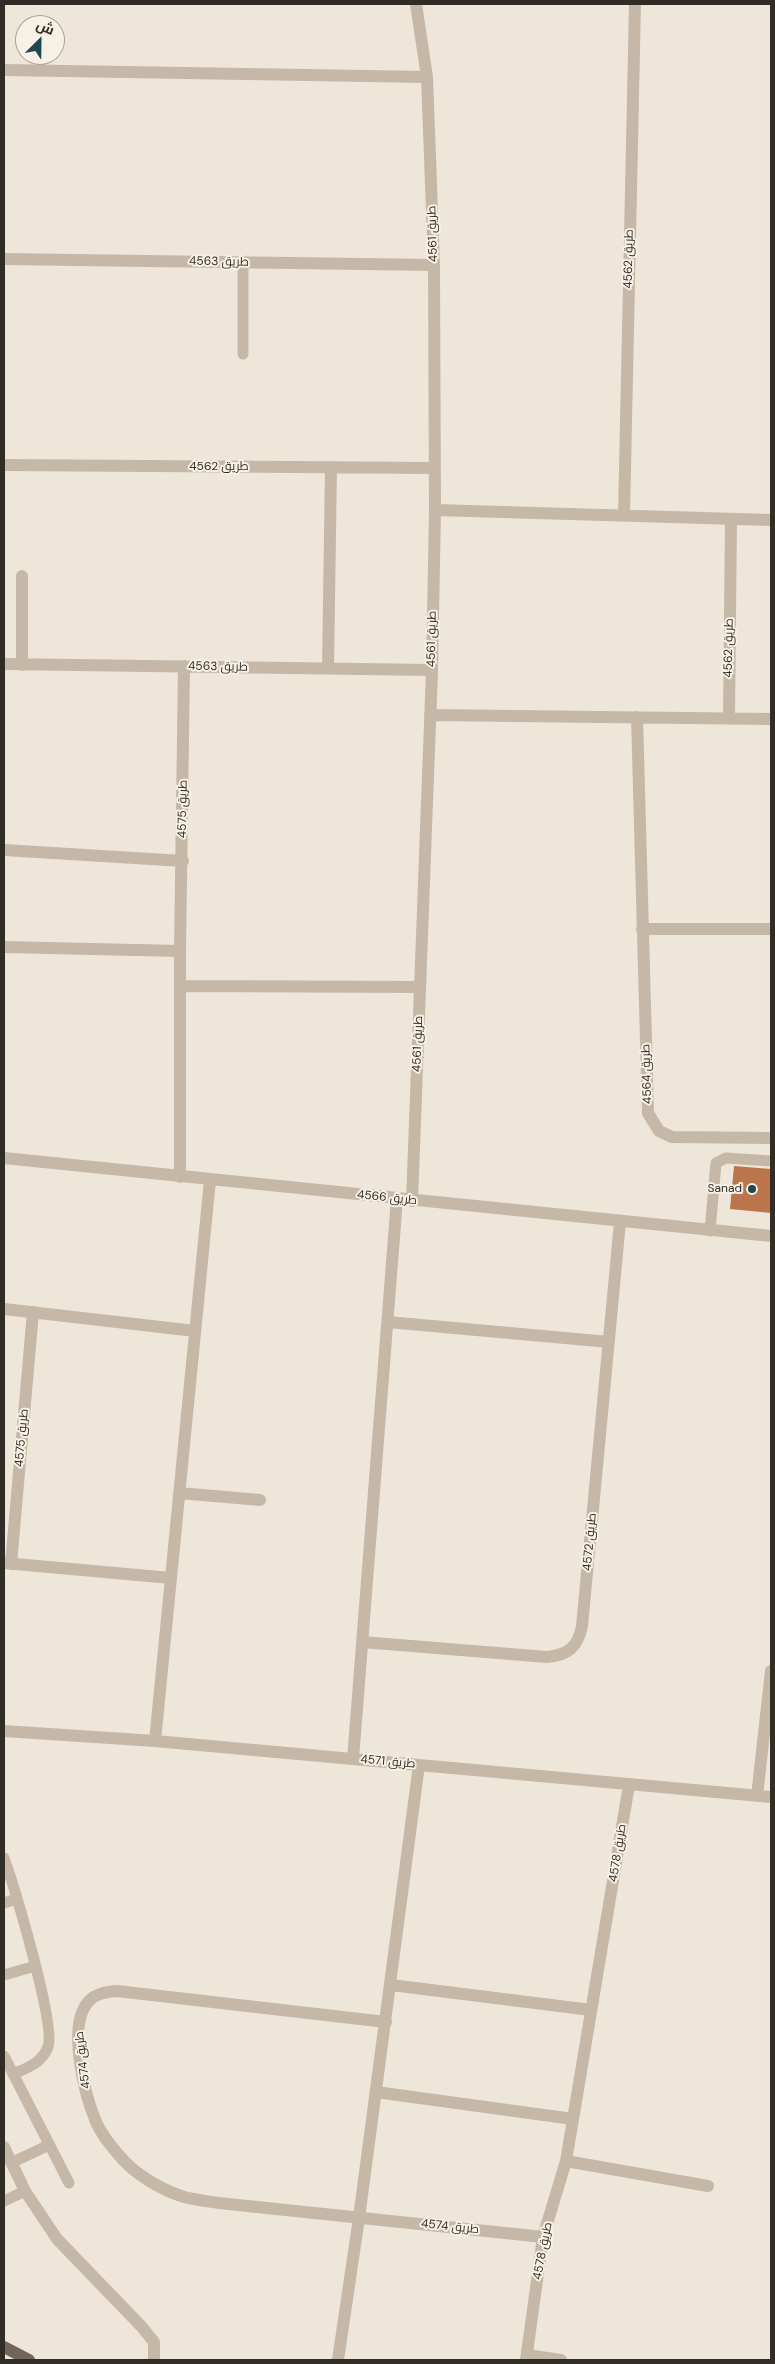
<!DOCTYPE html>
<html>
<head>
<meta charset="utf-8">
<style>
  body { margin:0 }
  #map { position:relative; width:775px; height:2364px; overflow:hidden; background:#eee7d9; font-family:"DM Sans",Cairo,sans-serif }
  canvas { display:block }
  .frame { position:absolute; inset:0; border:5px solid #322c26; pointer-events:none }
  .north { position:absolute; left:15px; top:15px; width:50px; height:50px; box-sizing:border-box; background:#f7f1e5; border:1px solid #a8a299; border-radius:50%; rotate:23deg; font-size:14px; font-weight:700; line-height:20px; text-align:center; color:#322c26 }
  .north::after { content:''; display:block; margin:auto; width:18px; height:22px; background:#20464f; clip-path:polygon(50% 0,100% 100%,50% 72%,0 100%) }
</style>
</head>
<body>
<div id="map">
<canvas width="775" height="2364"></canvas>
<div class="frame"></div>
<div class="north">ش</div>
</div>
<script>
const context = document.querySelector('canvas').getContext('2d');
context.lineJoin = 'round';
function fillPath(path, color) { context.fillStyle = color; context.fill(path, 'evenodd'); }
function strokePath(path, color, width, dash) { context.strokeStyle = color; context.lineWidth = width; context.lineCap = dash ? 'butt' : 'round'; context.setLineDash(dash || []); context.stroke(path); }
function write(font, color, halo, rows, align = 'center') {
  context.font = font + ' "DM Sans",Cairo,sans-serif'; context.lineWidth = 4; context.setLineDash([]); context.textBaseline = 'middle'; context.strokeStyle = halo; context.fillStyle = color; for (const [text, x, y, turn = 0] of rows) {
    context.save(); context.translate(x, y); context.rotate((+turn || 0) * Math.PI / 180); context.textAlign = isNaN(turn) ? turn : align; if (halo) context.strokeText(text, 0, 0); context.fillText(text, 0, 0); context.restore();
  }
}
fillPath(new Path2D(`
  M 734,1166 L 771,1169 L 771,1213 L 730,1209 Z`), '#ba754c');
strokePath(new Path2D(`
  M 243,354 L 243,262
  M 710,1231 L 716,1163 L 726,1158 L 771,1161
  M 4,1858 C 14,1886 56,2025 48,2047 C 42,2063 27,2068 13,2074
  M 4,1903 L 16,1899
  M 4,1975 L 35,1966
  M 4,2056 L 69,2183
  M 11,2163 L 49,2145
  M 4,2201 L 25,2191`), '#c5b8a7', 11);
strokePath(new Path2D(`
  M 4,70 L 427,77
  M 4,259 L 434,265
  M 4,465 L 435,468
  M 435,510 L 771,520
  M 624,515 L 635,4
  M 4,664 L 432,670
  M 22,665 L 22,576
  M 328,668 L 331,467
  M 430,715 L 771,719
  M 637,717 L 648,1113 L 659,1131 L 672,1137 L 771,1138
  M 729,718 L 731,519
  M 4,850 L 183,861
  M 642,929 L 771,929
  M 4,947 L 180,951
  M 180,986 L 420,987
  M 4,1158 L 771,1236
  M 180,1177 L 180,951 L 184,666
  M 412,1201 L 432,670 L 435,510 L 434,265 L 427,77 L 416,4
  M 4,1309 L 195,1331
  M 388,1322 L 609,1342
  M 179,1493 L 260,1500
  M 4,1563 L 171,1578
  M 11,1564 L 33,1312
  M 362,1642 L 547,1657 C 568,1655 578,1647 582,1626 L 620,1222
  M 4,1731 L 155,1741 L 771,1797
  M 155,1741 L 210,1180
  M 353,1759 L 397,1199
  M 757,1796 L 771,1671
  M 391,1985 L 591,2010
  M 386,2022 L 117,1991 C 107,1992 96,1993 89,2001 C 66,2025 85,2095 96,2122 C 101,2133 110,2145 118,2154 C 133,2173 158,2188 181,2196 C 193,2200 206,2201 219,2203 L 543,2237
  M 376,2092 L 573,2119
  M 4,2147 L 25,2191 L 57,2239 L 141,2326 L 154,2342 L 154,2360
  M 566,2161 L 708,2186
  M 527,2355 L 561,2360
  M 338,2360 L 359,2218 L 419,1765
  M 526,2360 L 543,2237 L 566,2161 L 629,1785`), '#c5b8a7', 12);
strokePath(new Path2D(`
  M 4,2347 L 29,2360`), '#736559', 12);
for (const [x, y, r, color] of [
  [752,1189,5,"#20464f"]
]) { const dot = new Path2D(); dot.arc(x, y, r, 0, 2 * Math.PI); context.fillStyle = color; context.fill(dot); strokePath(dot, '#f7f1e5', 2); }
write('12px', '#322c26', '#f7f1e5', [
  ["طريق 4561",433,234,-92],
  ["طريق 4562",629,259,-89],
  ["طريق 4563",219,262,1],
  ["طريق 4562",219,467],
  ["طريق 4561",432,639,-89],
  ["طريق 4562",729,648,-89],
  ["طريق 4563",218,667,1],
  ["طريق 4575",183,809,-89],
  ["طريق 4561",418,1044,-88],
  ["طريق 4564",647,1074,-92],
  ["طريق 4566",387,1198,6],
  ["طريق 4575",22,1438,-85],
  ["طريق 4572",590,1542,-85],
  ["طريق 4571",388,1762,5],
  ["طريق 4578",618,1853,-81],
  ["طريق 4574",83,2060,-97],
  ["طريق 4574",450,2227,6],
  ["طريق 4578",543,2251,-79]
]);
write('12px', '#322c26', '#f7f1e5', [
  ["Sanad",742,1189]
], 'right');
</script>
</body>
</html>
